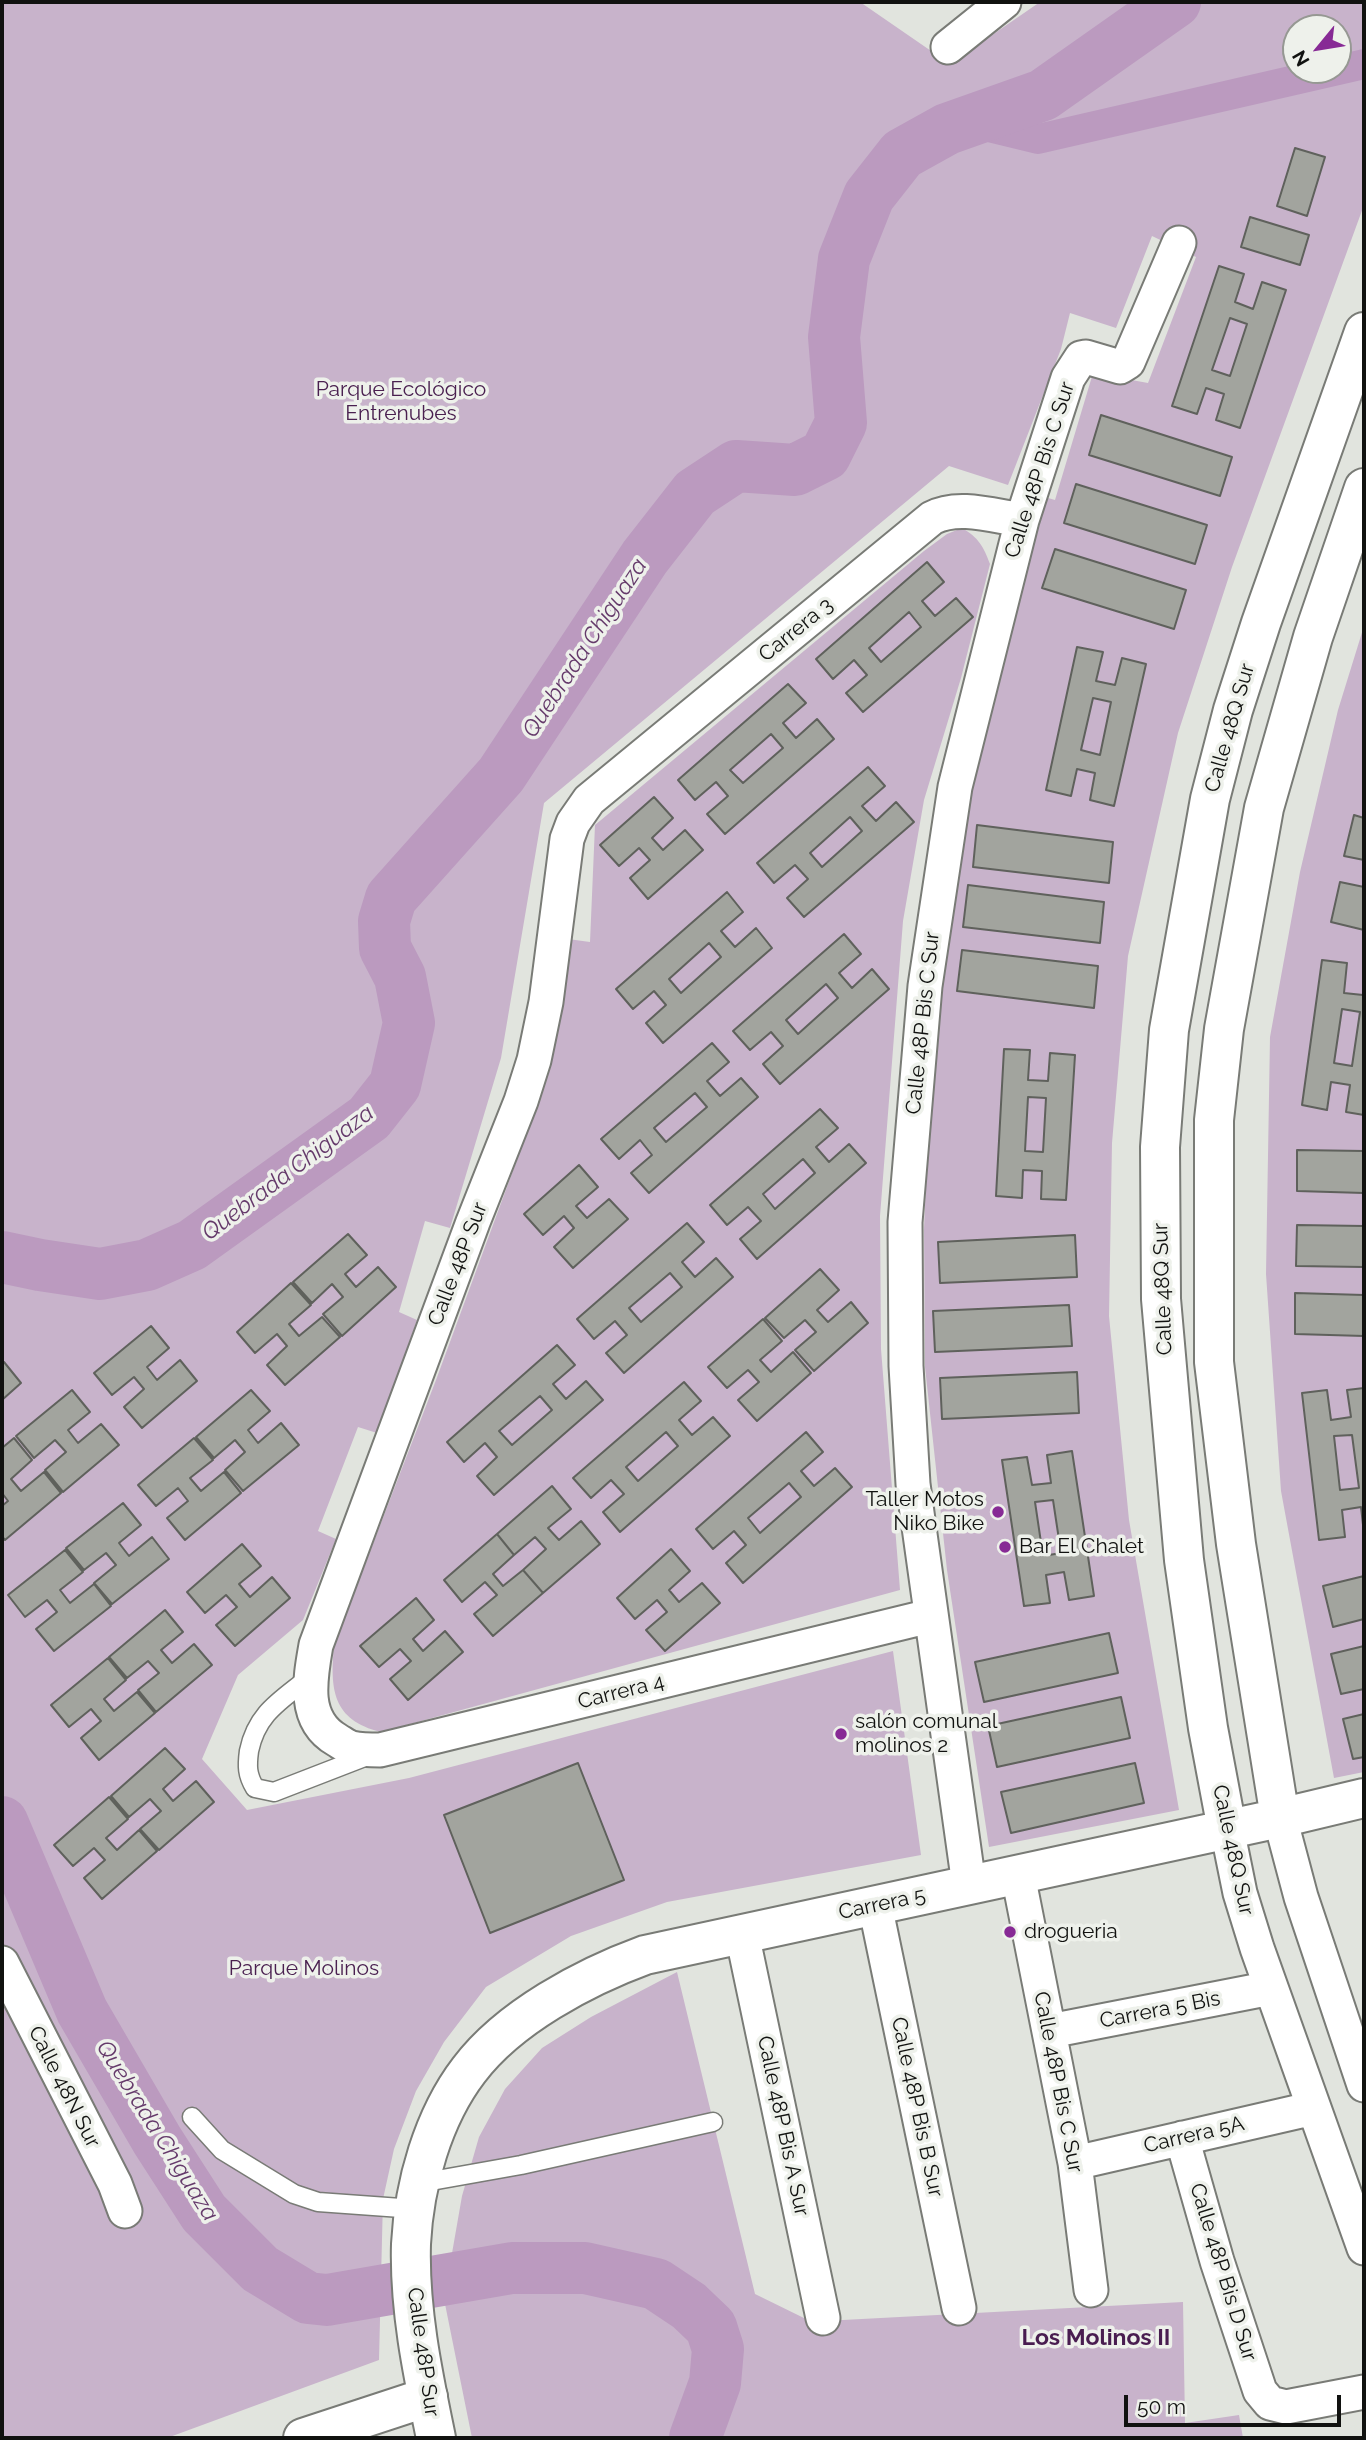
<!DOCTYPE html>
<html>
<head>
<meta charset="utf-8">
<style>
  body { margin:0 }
  #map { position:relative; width:1366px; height:2440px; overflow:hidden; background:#e1e4de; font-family:Raleway,sans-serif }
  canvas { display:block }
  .frame { position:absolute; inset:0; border:4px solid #111210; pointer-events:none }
  .north { position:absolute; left:1282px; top:14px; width:70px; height:70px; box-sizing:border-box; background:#eef1eb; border:2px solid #969893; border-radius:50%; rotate:240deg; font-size:19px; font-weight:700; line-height:28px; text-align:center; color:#111210 }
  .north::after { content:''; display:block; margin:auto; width:24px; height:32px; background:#872a95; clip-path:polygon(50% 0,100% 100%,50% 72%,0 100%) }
  .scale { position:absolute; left:1124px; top:2395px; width:217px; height:32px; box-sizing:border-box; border:4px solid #111210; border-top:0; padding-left:9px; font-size:21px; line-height:24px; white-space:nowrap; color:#111210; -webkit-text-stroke:5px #eef1eb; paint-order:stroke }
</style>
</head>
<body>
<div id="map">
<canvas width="1366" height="2440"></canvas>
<div class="frame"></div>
<div class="north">N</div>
<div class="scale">50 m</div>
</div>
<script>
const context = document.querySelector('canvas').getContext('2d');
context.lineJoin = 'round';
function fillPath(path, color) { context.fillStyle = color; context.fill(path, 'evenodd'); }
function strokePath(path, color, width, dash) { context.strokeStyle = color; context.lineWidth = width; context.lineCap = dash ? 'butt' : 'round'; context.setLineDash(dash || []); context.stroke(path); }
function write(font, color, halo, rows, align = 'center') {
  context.font = font + ' Raleway,sans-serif'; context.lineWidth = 7; context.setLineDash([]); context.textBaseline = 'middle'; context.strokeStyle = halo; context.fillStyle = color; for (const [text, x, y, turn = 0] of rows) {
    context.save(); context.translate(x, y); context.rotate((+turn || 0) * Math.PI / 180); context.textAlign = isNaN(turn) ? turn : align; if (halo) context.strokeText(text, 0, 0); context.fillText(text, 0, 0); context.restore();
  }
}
fillPath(new Path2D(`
  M 2,2 L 860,2 L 950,64 L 1040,2 L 1364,2 L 1364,205 L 1232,567 L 1178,733 L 1128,956 L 1112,1143 L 1109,1316 L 1129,1520 L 1179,1810 L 989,1847 L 947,1570 L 925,1367 L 924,1229 L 930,1088 L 960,815 L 1041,496 L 1055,500 L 1093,373 L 1148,383 L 1196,257 L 1152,236 L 1116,328 L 1070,313 L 1061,349 L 1008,485 L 949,466 L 544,803 L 501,1058 L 450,1228 L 425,1221 L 399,1312 L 417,1320 L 377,1433 L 358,1427 L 318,1531 L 336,1539 L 303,1620 L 238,1675 L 202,1759 L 247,1810 L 409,1778 L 893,1651 L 921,1855 L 667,1902 L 571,1936 L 486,1987 L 444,2042 L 416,2091 L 394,2149 L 383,2199 L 379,2360 L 167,2438 L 2,2438 ZM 1296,28 L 1338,28 L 1338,70 L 1296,70 Z
  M 962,528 C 978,537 984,547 990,564 L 961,678 L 924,800 L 903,921 L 880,1216 L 881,1349 L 900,1590 L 381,1732 C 332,1720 330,1689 334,1645 L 436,1380 L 529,1127 L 568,939 L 590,942 L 595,825 L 924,551 L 947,534 Z
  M 1364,626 L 1364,1772 L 1334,1778 L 1281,1491 L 1266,1274 L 1270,1037 L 1300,872 L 1338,710 Z
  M 677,1972 L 755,2294 L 808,2320 L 824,2321 L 1183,2302 L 1185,2423 L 1239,2415 L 1243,2438 L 472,2438 L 444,2299 L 462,2196 L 479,2137 L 505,2089 L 542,2048 L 591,2017 Z`), '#c8b3cb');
strokePath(new Path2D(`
  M 968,122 L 1038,139 L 1364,64`), '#bb9abf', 30);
strokePath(new Path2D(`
  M 2,1257 L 40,1265 L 100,1274 L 147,1265 L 192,1245 L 369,1118 L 395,1085 L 409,1023 L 400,977 L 385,948 L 384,921 L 391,898 L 501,775 L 645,557 L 695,493 L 736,466 L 795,470 L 825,455 L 841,423 L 834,337 L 844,259 L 869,196 L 902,154 L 947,129 L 1043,95 L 1175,2
  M 2,1822 L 82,2011 L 157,2140 L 204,2213 L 260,2269 L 308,2298 L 327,2300 L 512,2268 L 585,2268 L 656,2284 L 689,2306 L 711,2327 L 718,2349 L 715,2383 L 695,2438`), '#bb9abf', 52);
const building = new Path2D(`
  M 1295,148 L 1325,157 L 1307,216 L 1277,206 Z
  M 1250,217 L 1309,235 L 1300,265 L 1241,247 Z
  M 1219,266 L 1244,274 L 1235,302 L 1253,309 L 1262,282 L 1286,290 L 1240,428 L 1216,420 L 1224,394 L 1206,388 L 1197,414 L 1172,406 ZM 1230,318 L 1247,324 L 1230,376 L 1212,370 Z
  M 1101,415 L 1232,457 L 1220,496 L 1089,455 Z
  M 1076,484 L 1207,525 L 1195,564 L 1064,523 Z
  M 1055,549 L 1186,590 L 1174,629 L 1042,588 Z
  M 927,562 L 944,582 L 922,601 L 935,616 L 956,598 L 973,617 L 863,712 L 846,693 L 867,675 L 854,660 L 833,679 L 816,659 ZM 909,612 L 921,627 L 881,662 L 869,648 Z
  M 1077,647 L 1103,652 L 1096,681 L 1115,685 L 1122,658 L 1146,664 L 1114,806 L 1090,800 L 1095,773 L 1077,769 L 1071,796 L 1046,790 ZM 1093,698 L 1111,702 L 1100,755 L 1081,750 Z
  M 788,684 L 806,703 L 783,723 L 796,738 L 817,719 L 834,739 L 725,834 L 707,814 L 728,796 L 716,782 L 695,800 L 678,780 ZM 771,734 L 783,748 L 743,783 L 730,770 Z
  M 868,767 L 885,786 L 862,806 L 876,821 L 896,802 L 914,822 L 804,917 L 787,898 L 808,879 L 795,865 L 774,883 L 757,863 ZM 850,817 L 862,831 L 822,867 L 810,853 Z
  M 654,797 L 673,818 L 652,838 L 663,850 L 685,830 L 703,850 L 648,899 L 630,878 L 650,860 L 639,848 L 619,866 L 600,845 Z
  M 1354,815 L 1364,818 L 1364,860 L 1344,856 Z
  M 977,825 L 1113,842 L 1109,883 L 973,867 Z
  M 1340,882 L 1364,887 L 1364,930 L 1331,922 Z
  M 968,885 L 1104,902 L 1100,943 L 963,927 Z
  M 727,892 L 743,912 L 721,931 L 735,947 L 756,928 L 772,948 L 663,1043 L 646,1023 L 666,1005 L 654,991 L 633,1009 L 616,989 ZM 709,943 L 721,957 L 681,993 L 669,979 Z
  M 844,934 L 861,954 L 839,973 L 852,988 L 872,969 L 889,989 L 780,1084 L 763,1064 L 783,1046 L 771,1032 L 750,1050 L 733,1031 ZM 826,984 L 838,998 L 798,1034 L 786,1020 Z
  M 962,950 L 1098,966 L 1094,1008 L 957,991 Z
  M 1322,960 L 1347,963 L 1344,993 L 1363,995 L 1364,985 L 1364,1115 L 1346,1112 L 1350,1085 L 1331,1082 L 1327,1110 L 1302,1105 ZM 1342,1009 L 1360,1012 L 1352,1066 L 1334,1063 Z
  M 712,1043 L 729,1062 L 707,1081 L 720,1096 L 741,1078 L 758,1097 L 649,1193 L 631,1173 L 652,1155 L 640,1140 L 619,1159 L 601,1139 ZM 695,1093 L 707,1107 L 666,1142 L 654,1128 Z
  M 1004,1049 L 1030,1050 L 1028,1080 L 1048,1081 L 1050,1053 L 1075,1055 L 1066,1200 L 1041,1199 L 1042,1171 L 1023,1170 L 1022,1198 L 996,1196 ZM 1028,1097 L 1046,1098 L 1043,1152 L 1025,1151 Z
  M 820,1109 L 838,1128 L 816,1147 L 829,1162 L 849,1144 L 866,1163 L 757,1259 L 740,1239 L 761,1221 L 748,1207 L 727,1225 L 710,1205 ZM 803,1159 L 815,1173 L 775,1209 L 763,1194 Z
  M 1297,1150 L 1364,1151 L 1364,1193 L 1297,1191 Z
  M 579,1165 L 598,1187 L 576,1206 L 587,1218 L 609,1199 L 628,1219 L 573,1268 L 554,1247 L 574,1228 L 564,1216 L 543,1235 L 524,1214 Z
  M 687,1223 L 704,1242 L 682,1262 L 695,1277 L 716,1258 L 733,1277 L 624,1373 L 606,1353 L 627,1335 L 615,1321 L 594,1339 L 577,1319 ZM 670,1273 L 682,1287 L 641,1322 L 629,1308 Z
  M 1297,1225 L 1364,1226 L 1364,1267 L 1296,1266 Z
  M 348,1234 L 367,1255 L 345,1274 L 356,1287 L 378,1267 L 396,1287 L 342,1336 L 323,1314 L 343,1297 L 332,1284 L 312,1303 L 293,1282 Z
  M 1075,1235 L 1077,1277 L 940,1283 L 938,1242 Z
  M 820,1269 L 839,1290 L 817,1310 L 828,1322 L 851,1302 L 868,1323 L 814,1371 L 795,1350 L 816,1332 L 805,1320 L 784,1338 L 765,1318 Z
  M 291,1283 L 311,1305 L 289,1324 L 299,1336 L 322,1317 L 340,1337 L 285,1385 L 267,1365 L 287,1346 L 277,1334 L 255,1353 L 237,1332 Z
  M 1295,1293 L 1364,1295 L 1364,1336 L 1295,1334 Z
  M 1069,1305 L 1072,1346 L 935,1352 L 933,1311 Z
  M 763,1319 L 782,1341 L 760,1360 L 771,1372 L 793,1352 L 811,1373 L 757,1421 L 738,1400 L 759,1382 L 748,1370 L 727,1388 L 708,1367 Z
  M 151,1326 L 169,1348 L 147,1367 L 157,1380 L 180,1360 L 197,1381 L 142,1428 L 124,1407 L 144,1389 L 134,1377 L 112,1395 L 94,1373 Z
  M 557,1345 L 575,1365 L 553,1384 L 566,1399 L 586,1381 L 603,1400 L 494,1495 L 477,1476 L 497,1457 L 485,1443 L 464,1462 L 447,1442 ZM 540,1396 L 552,1410 L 512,1445 L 499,1431 Z
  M 4,1362 L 21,1383 L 2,1400 L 2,1364 Z
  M 1077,1372 L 1079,1413 L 942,1419 L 940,1378 Z
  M 684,1382 L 701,1401 L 679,1420 L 692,1435 L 713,1417 L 730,1436 L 620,1532 L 603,1512 L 624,1494 L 611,1480 L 591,1498 L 573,1478 ZM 666,1432 L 678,1446 L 638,1481 L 626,1467 Z
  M 1364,1388 L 1364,1534 L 1361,1507 L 1342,1510 L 1345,1537 L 1319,1540 L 1302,1393 L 1327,1390 L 1331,1420 L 1351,1417 L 1347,1390 ZM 1352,1435 L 1359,1488 L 1340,1490 L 1334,1436 Z
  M 72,1390 L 90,1412 L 68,1430 L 78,1443 L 101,1424 L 119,1445 L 63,1492 L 45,1470 L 66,1452 L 55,1440 L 34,1458 L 16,1436 Z
  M 251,1390 L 270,1411 L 248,1430 L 258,1443 L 281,1423 L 299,1445 L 243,1491 L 225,1470 L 245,1452 L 235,1440 L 214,1458 L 196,1437 Z
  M 806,1432 L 823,1452 L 801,1471 L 814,1486 L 835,1468 L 852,1487 L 743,1583 L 726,1563 L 746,1545 L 734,1531 L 713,1549 L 696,1529 ZM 789,1483 L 801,1497 L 760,1533 L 748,1518 Z
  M 14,1438 L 32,1460 L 11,1479 L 21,1491 L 44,1472 L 61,1493 L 5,1540 L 2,1536 L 2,1506 L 8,1501 L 2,1493 L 2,1448 Z
  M 194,1438 L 213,1460 L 190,1478 L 201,1491 L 224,1472 L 241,1493 L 185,1540 L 167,1518 L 188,1501 L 178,1488 L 156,1506 L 138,1485 Z
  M 1072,1451 L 1094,1596 L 1069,1600 L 1064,1572 L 1046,1575 L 1050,1603 L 1024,1606 L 1002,1460 L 1027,1457 L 1032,1485 L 1051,1483 L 1047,1455 ZM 1053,1500 L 1061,1553 L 1043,1556 L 1035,1502 Z
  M 552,1486 L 571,1509 L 548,1528 L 559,1540 L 581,1521 L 600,1544 L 543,1593 L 523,1570 L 546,1549 L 535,1537 L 514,1555 L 497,1534 Z
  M 123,1503 L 141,1525 L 119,1543 L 129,1556 L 152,1537 L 169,1559 L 112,1604 L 94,1583 L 116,1565 L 106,1553 L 84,1570 L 66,1548 Z
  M 497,1534 L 514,1555 L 493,1574 L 503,1586 L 523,1570 L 543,1593 L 493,1636 L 474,1614 L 497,1595 L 485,1582 L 462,1602 L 444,1580 Z
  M 242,1544 L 261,1566 L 239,1584 L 250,1597 L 272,1577 L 290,1598 L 235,1646 L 216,1625 L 237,1607 L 226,1595 L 205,1613 L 187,1592 Z
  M 671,1549 L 690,1571 L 669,1590 L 679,1602 L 702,1583 L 720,1603 L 665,1651 L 646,1630 L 667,1612 L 657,1600 L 635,1619 L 617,1598 Z
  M 65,1550 L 83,1572 L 60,1590 L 70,1603 L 94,1584 L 111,1606 L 54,1651 L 36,1629 L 57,1612 L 47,1600 L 25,1617 L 8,1595 Z
  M 1364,1576 L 1364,1619 L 1333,1627 L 1323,1586 Z
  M 416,1598 L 434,1620 L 413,1639 L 423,1651 L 445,1631 L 463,1652 L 408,1700 L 390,1679 L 411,1661 L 400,1649 L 379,1667 L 360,1646 Z
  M 165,1610 L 183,1632 L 161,1650 L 172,1663 L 194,1644 L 212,1665 L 156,1712 L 138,1690 L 159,1673 L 148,1661 L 127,1678 L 109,1657 Z
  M 1109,1633 L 1118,1673 L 984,1702 L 975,1662 Z
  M 1364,1646 L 1364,1689 L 1341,1694 L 1331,1654 Z
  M 108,1658 L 126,1680 L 104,1699 L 114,1711 L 137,1692 L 155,1713 L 99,1760 L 81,1738 L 101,1721 L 91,1709 L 69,1727 L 51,1705 Z
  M 1121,1697 L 1130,1738 L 997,1767 L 988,1726 Z
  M 1364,1714 L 1364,1757 L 1353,1759 L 1343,1719 Z
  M 165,1748 L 185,1769 L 163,1789 L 173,1801 L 196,1781 L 214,1802 L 159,1850 L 140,1829 L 161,1811 L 150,1799 L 129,1817 L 111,1796 Z
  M 578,1763 L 624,1880 L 490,1933 L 444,1815 Z
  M 1135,1763 L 1144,1803 L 1011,1833 L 1001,1792 Z
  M 109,1797 L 128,1819 L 106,1838 L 117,1850 L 139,1830 L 157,1851 L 102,1899 L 84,1878 L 105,1860 L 94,1848 L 73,1866 L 54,1845 Z`);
fillPath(building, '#a2a49e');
strokePath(building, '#5f615c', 2);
const service = new Path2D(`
  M 311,1676 C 282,1700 257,1712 249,1751 C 247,1766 247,1775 255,1788 L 274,1792 L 367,1756
  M 192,2117 L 222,2150 L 294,2194 L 318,2202 L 415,2209
  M 420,2183 L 521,2165 L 713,2122`);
const minor = new Path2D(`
  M 948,47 L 1004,2
  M 930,1616 L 380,1750 C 371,1750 361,1750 352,1748 C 347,1747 342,1743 337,1740 C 302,1720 310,1679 316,1645 L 473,1222 L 521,1101 L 534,1060 L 546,1002 L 567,839 L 573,823 L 589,800 L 932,518 C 958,504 994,516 1022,520
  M 1280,1818 L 1301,1897 L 1364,2085
  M 1227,1829 L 1240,1893 L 1257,1948 L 1364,2248
  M 1018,1875 L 1075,2163 L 1091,2290
  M 969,1885 L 913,1484 L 906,1366 L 905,1222 L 925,986 L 955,787 L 1022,520 L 1068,378 L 1081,358 L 1086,357 L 1120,367 L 1128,362 L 1179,243
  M 875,1905 L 959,2308
  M 742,1934 L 823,2318
  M 2,1963 L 115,2184 L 125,2211
  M 1050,2031 L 1271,1988
  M 1182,2138 L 1217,2261 L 1260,2391 L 1270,2403 L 1286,2407 L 1364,2392
  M 1075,2163 L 1314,2108`);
const tertiary = new Path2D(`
  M 1280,1818 L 1364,1798
  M 303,2438 L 428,2397`);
const secondary = new Path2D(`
  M 1227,1829 L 1208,1728 L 1184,1560 L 1161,1299 L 1160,1147 L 1169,1030 L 1210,799 L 1233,710 L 1261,623 L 1364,332
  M 436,2438 C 423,2375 409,2309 411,2244 C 414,2184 433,2117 469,2070 C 509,2017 585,1977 645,1955 L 1280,1818 L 1236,1544 L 1214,1362 L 1214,1120 L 1224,1029 L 1264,808 L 1313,637 L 1364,488`);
strokePath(service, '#797b76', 21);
strokePath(minor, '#797b76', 37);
strokePath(tertiary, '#797b76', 42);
strokePath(secondary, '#797b76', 42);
strokePath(service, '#fff', 18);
strokePath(minor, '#fff', 33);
strokePath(tertiary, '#fff', 38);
strokePath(secondary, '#fff', 38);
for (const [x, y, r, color] of [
  [998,1512,7,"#872a95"],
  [1005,1547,7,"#872a95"],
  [841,1734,7,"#872a95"],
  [1010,1932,7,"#872a95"]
]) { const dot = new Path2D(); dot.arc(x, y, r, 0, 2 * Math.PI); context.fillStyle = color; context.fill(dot); strokePath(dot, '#eef1eb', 2.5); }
write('21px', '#4a2050', '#eef1eb', [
  ["Parque Ecológico",401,390],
  ["Entrenubes",401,414],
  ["Parque Molinos",304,1969]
]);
write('21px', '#111210', '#eef1eb', [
  ["Calle 48P Bis C Sur",1040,470,-72],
  ["Carrera 3",796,630,-39],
  ["Calle 48Q Sur",1230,728,-74],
  ["Calle 48P Bis C Sur",923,1023,-84],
  ["Calle 48P Sur",458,1264,-69],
  ["Calle 48Q Sur",1163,1289,-92],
  ["Carrera 4",621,1692,-14],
  ["Calle 48Q Sur",1233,1850,78],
  ["Carrera 5",882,1904,-12],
  ["Carrera 5 Bis",1160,2010,-11],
  ["Calle 48P Bis C Sur",1058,2082,79],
  ["Calle 48N Sur",64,2087,63],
  ["Calle 48P Bis B Sur",917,2107,78],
  ["Calle 48P Bis A Sur",783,2126,78],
  ["Carrera 5A",1194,2135,-13],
  ["Calle 48P Bis D Sur",1223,2272,73],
  ["Calle 48P Sur",423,2352,82]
]);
write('21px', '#111210', '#eef1eb', [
  ["Taller Motos",984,1500,"right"],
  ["Niko Bike",984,1524,"right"],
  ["Bar El Chalet",1019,1547],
  ["salón comunal",855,1722],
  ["molinos 2",855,1746],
  ["drogueria",1024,1932]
], 'left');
write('italic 23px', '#653a6b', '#eef1eb', [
  ["Quebrada Chiguaza",585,648,-57],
  ["Quebrada Chiguaza",288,1173,-37],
  ["Quebrada Chiguaza",157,2131,58]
]);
write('bold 23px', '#491d50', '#eef1eb', [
  ["Los Molinos II",1096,2338]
]);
</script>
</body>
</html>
